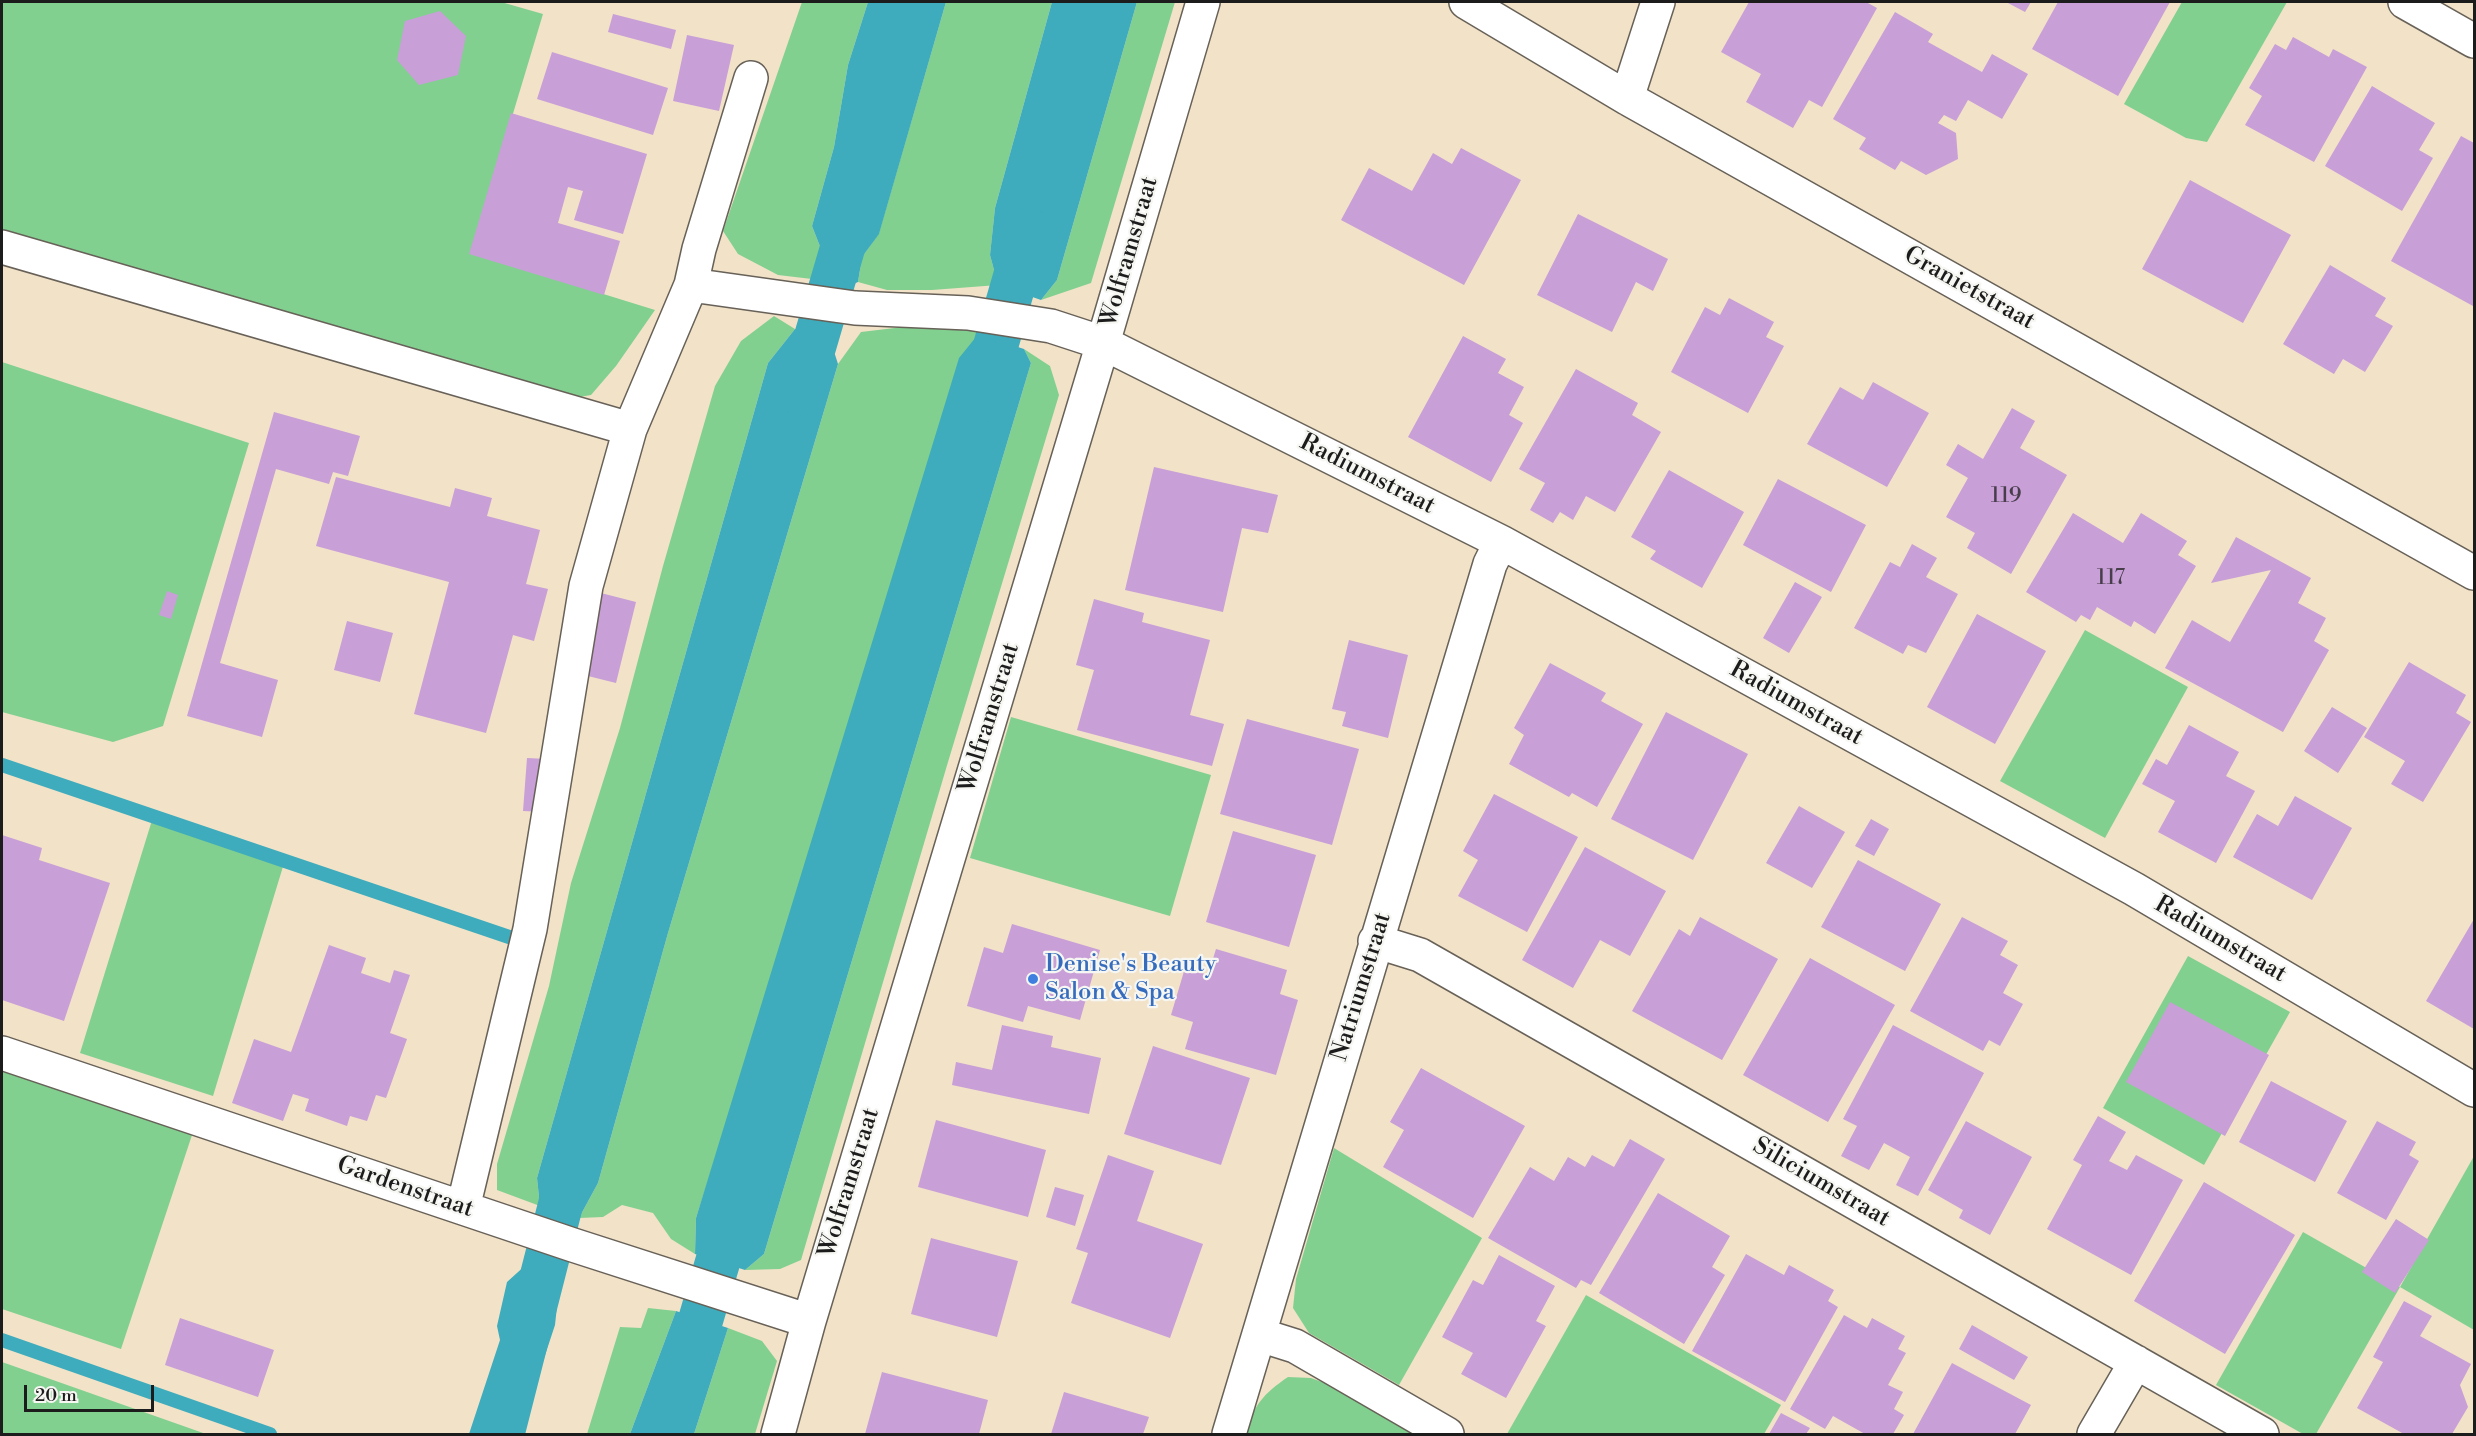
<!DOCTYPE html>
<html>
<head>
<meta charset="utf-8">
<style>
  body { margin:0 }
  #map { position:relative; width:2476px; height:1436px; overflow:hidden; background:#f2e2c8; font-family:"Libre Bodoni",serif }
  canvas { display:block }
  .frame { position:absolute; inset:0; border:3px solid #1c1c1c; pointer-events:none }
  .scale { position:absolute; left:24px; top:1385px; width:130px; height:27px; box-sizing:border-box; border:3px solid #1c1c1c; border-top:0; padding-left:8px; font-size:18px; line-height:21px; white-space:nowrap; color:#1c1c1c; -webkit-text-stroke:4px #f6f6f2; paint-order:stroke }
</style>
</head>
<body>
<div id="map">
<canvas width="2476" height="1436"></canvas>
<div class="frame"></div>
<div class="scale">20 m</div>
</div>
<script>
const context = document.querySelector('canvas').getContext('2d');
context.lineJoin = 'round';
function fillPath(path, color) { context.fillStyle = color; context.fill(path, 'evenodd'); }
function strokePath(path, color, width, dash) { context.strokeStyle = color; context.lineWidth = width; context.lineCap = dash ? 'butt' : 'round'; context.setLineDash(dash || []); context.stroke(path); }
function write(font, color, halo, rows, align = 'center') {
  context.font = font + ' "Libre Bodoni",serif'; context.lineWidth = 4.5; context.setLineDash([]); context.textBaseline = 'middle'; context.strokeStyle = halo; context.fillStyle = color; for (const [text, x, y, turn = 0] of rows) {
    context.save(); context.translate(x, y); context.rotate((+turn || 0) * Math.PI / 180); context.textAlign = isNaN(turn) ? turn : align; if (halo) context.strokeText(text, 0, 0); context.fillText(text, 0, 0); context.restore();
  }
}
fillPath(new Path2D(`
  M 2,2 L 501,2 L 543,14 L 471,253 L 655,310 L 616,366 L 591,395 L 562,400 L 2,237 Z
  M 802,2 L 868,2 L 848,65 L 834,147 L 812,226 L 821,249 L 812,279 L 778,275 L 738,254 L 723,231 Z
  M 946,2 L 1052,2 L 995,208 L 990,255 L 998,285 L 932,290 L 887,290 L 858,282 L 862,257 L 879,233 Z
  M 1137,2 L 1175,2 L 1091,283 L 1041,300 L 1057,280 Z
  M 2182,2 L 2287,2 L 2207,142 L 2186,138 L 2124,104 Z
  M 774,316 L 795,329 L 768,363 L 537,1178 L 540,1206 L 497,1190 L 497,1164 L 549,986 L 571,883 L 620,728 L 663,566 L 715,386 L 741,341 Z
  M 928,324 L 974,328 L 993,339 L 976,337 L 696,1218 L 695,1254 L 671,1239 L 653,1213 L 622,1205 L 603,1217 L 579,1218 L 598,1183 L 668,933 L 838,364 L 861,332 Z
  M 1024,349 L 1050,366 L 1059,395 L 948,762 L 801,1260 L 780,1269 L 745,1270 L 764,1254 L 1031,363 Z
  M 2,362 L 249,443 L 163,726 L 113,742 L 2,712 Z
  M 2085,630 L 2188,687 L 2105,838 L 2000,781 Z
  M 1011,717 L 1211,775 L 1170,916 L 970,858 Z
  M 153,817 L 285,860 L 213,1096 L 80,1053 Z
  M 2188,956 L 2290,1012 L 2204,1165 L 2103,1108 Z
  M 2,1068 L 193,1132 L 121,1349 L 2,1309 Z
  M 1334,1148 L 1482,1238 L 1399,1385 L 1309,1333 L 1293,1308 L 1296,1279 Z
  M 2474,1156 L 2474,1330 L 2400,1287 L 2316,1434 L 2303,1434 L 2216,1385 L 2303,1232 L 2400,1287 Z
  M 1586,1295 L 1781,1405 L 1764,1434 L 1507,1434 Z
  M 648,1308 L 676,1311 L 630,1434 L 587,1434 L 620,1327 L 641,1328 Z
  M 728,1328 L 762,1341 L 777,1361 L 755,1434 L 694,1434 Z
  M 2,1362 L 206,1434 L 2,1434 Z
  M 1288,1377 L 1311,1378 L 1330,1385 L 1415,1434 L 1245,1434 C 1254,1405 1263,1394 1288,1377 Z`), '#82d090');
fillPath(new Path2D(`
  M 868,2 L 946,2 L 879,234 L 862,257 L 858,282 L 847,287 L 812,279 L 821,249 L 812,226 L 834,147 L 848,65 Z
  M 1052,2 L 1137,2 L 1057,280 L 1041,300 L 998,285 L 990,255 L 995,208 Z
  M 795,329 L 830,339 L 838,364 L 668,933 L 598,1183 L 579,1218 L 540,1206 L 537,1178 L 768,363 Z
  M 976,337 L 993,339 L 1024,349 L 1031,363 L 764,1254 L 745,1270 L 695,1254 L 696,1218 L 959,358 Z
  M 528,1263 L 553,1277 L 558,1297 L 555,1325 L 519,1434 L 469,1434 L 500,1340 L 497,1326 L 507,1282 Z
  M 676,1311 L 728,1328 L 694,1434 L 630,1434 Z`), '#3eacbc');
strokePath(new Path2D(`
  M 2,765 L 515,939
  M 2,1340 L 270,1434`), '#3eacbc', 14);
strokePath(new Path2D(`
  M 800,393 L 849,226
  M 980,400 L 1029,230
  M 502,1434 L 574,1152
  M 667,1434 L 735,1203`), '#3eacbc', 45);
fillPath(new Path2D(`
  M 1749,2 L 1866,2 L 1877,8 L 1822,107 L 1809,100 L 1793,128 L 1746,102 L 1761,74 L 1721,52 Z
  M 2006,2 L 2031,2 L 2025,12 Z
  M 2058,2 L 2170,2 L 2118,96 L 2032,49 Z
  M 440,11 L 466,36 L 458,75 L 419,85 L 397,60 L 405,21 Z
  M 1895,12 L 1933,34 L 1928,42 L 1982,72 L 1992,54 L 2028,74 L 2002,119 L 1968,100 L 1956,121 L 1944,115 L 1938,123 L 1956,133 L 1958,159 L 1926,175 L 1901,161 L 1895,170 L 1859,149 L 1866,138 L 1833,119 Z
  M 613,14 L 676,30 L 671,49 L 608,32 Z
  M 687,35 L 734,45 L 719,111 L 673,101 Z
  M 2293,37 L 2329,57 L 2333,49 L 2367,67 L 2314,162 L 2245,125 L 2262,96 L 2249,88 L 2275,44 L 2286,50 Z
  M 552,52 L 668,88 L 653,135 L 537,99 Z
  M 2372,86 L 2435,123 L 2419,150 L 2433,158 L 2402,211 L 2325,166 Z
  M 511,113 L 647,154 L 623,234 L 574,220 L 583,191 L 568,187 L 558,223 L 620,241 L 604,295 L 469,254 Z
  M 2461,136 L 2474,143 L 2473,306 L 2391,261 Z
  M 1461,148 L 1521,180 L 1464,285 L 1341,220 L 1369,168 L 1412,191 L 1433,153 L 1452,164 Z
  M 2190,180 L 2291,235 L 2243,323 L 2142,269 Z
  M 1578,214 L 1668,259 L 1653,291 L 1636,282 L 1612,332 L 1537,295 Z
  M 2330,265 L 2386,298 L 2375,316 L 2393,326 L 2365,372 L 2343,359 L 2334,374 L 2283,344 Z
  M 1729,298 L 1774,322 L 1766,337 L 1784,346 L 1748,413 L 1671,372 L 1705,307 L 1720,315 Z
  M 1463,336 L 1506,359 L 1498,373 L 1524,387 L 1509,415 L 1523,423 L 1491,482 L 1408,437 Z
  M 1576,369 L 1638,403 L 1632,415 L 1661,432 L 1615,512 L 1586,496 L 1573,520 L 1560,512 L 1553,523 L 1530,510 L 1545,483 L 1519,469 Z
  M 1873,382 L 1929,413 L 1887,487 L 1807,444 L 1840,387 L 1863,400 Z
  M 2012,408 L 2035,421 L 2020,448 L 2067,475 L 2011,574 L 1967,548 L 1975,533 L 1946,517 L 1968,478 L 1946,465 L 1958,444 L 1983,459 Z
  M 274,412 L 360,436 L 348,476 L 333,472 L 329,484 L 276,469 L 220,663 L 278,680 L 262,737 L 187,716 Z
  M 1154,467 L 1278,495 L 1268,533 L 1242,528 L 1223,612 L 1125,590 Z
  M 1669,470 L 1744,512 L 1702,588 L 1650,559 L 1656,551 L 1631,537 Z
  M 336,477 L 450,507 L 455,488 L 492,498 L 487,516 L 540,530 L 526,584 L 548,589 L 534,641 L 513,635 L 486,733 L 414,714 L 449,582 L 316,546 Z
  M 1778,479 L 1866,525 L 1831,592 L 1743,545 Z
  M 2073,513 L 2123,543 L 2141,513 L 2187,541 L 2178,555 L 2196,566 L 2155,634 L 2134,621 L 2131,627 L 2097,607 L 2090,620 L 2081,615 L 2076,622 L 2026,592 Z
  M 2236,537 L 2311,578 L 2298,603 L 2326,618 L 2314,641 L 2329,650 L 2283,732 L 2165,668 L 2192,620 L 2230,642 L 2271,570 L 2211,583 Z
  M 1912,544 L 1937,558 L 1926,577 L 1958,594 L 1926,653 L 1908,645 L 1903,654 L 1854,628 L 1890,562 L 1900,567 Z
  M 1795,582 L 1822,597 L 1789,653 L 1763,638 Z
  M 167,591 L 178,595 L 171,619 L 159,615 Z
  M 597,592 L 636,602 L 616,683 L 576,673 Z
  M 1094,599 L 1144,613 L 1142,622 L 1210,640 L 1190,715 L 1224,724 L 1212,766 L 1077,730 L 1094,670 L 1076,665 Z
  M 1977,614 L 2046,651 L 1995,744 L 1927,707 Z
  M 347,621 L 393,633 L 380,682 L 334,670 Z
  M 1349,640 L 1408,655 L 1388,738 L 1342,726 L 1346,712 L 1332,709 Z
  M 2409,662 L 2466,695 L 2456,713 L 2471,722 L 2423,802 L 2391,784 L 2405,761 L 2364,737 Z
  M 1550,663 L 1606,693 L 1601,701 L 1643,724 L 1597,807 L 1572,793 L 1569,797 L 1509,764 L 1524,735 L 1514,728 Z
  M 2332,707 L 2367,728 L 2338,773 L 2304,751 Z
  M 1666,712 L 1748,754 L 1693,860 L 1611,819 Z
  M 1247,719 L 1359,749 L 1332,845 L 1220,814 Z
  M 2189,725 L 2239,752 L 2226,776 L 2255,791 L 2216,863 L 2158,832 L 2175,801 L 2142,784 L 2156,759 L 2167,765 Z
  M 527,758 L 547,759 L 543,812 L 523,811 Z
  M 1494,794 L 1578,837 L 1527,932 L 1458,896 L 1478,860 L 1463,851 Z
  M 2295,796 L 2352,828 L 2312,900 L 2233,857 L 2257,814 L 2278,826 Z
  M 1799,806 L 1845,832 L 1812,888 L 1766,863 Z
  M 1871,819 L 1889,829 L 1874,856 L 1855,846 Z
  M 1233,831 L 1316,855 L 1289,947 L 1206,922 Z
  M 2,835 L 42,848 L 39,860 L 110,883 L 64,1021 L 2,1000 Z
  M 1585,847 L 1666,891 L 1630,956 L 1600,940 L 1573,988 L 1522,960 Z
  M 1858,860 L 1941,904 L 1905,971 L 1821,927 Z
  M 1700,917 L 1778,959 L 1722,1060 L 1632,1011 L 1679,929 L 1690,936 Z
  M 1962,917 L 2008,941 L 2000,955 L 2018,965 L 2003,993 L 2023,1004 L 2000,1046 L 1989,1040 L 1983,1051 L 1910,1011 Z
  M 2474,919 L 2474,1029 L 2426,1001 Z
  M 1012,924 L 1100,950 L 1080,1020 L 1028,1006 L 1023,1022 L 967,1006 L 984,947 L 1003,953 Z
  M 329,945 L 366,958 L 361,973 L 390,983 L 394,970 L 410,975 L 390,1033 L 407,1039 L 386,1098 L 376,1095 L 367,1121 L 350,1116 L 347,1126 L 305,1111 L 309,1099 L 293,1094 L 283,1121 L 232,1103 L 254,1039 L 291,1052 Z
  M 1216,949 L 1287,970 L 1280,994 L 1298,1000 L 1276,1075 L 1185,1049 L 1193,1022 L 1171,1015 L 1185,968 L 1208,975 Z
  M 1810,958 L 1895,1005 L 1828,1122 L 1743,1075 Z
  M 2170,1002 L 2269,1055 L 2225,1136 L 2126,1082 Z
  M 1002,1025 L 1053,1036 L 1051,1047 L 1101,1058 L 1089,1114 L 952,1085 L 956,1062 L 992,1070 Z
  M 1893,1025 L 1984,1073 L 1918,1196 L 1896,1185 L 1910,1157 L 1884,1143 L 1869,1170 L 1841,1156 L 1857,1126 L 1843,1119 Z
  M 1153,1046 L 1250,1078 L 1221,1165 L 1124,1134 Z
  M 1421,1068 L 1525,1126 L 1473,1218 L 1383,1167 L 1404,1130 L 1390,1122 Z
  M 2271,1081 L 2347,1121 L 2315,1182 L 2239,1142 Z
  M 2098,1116 L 2126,1132 L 2109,1161 L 2127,1170 L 2136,1155 L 2183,1180 L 2131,1275 L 2047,1229 L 2082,1165 L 2073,1160 Z
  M 936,1120 L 1046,1150 L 1028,1217 L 918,1187 Z
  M 1966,1121 L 2032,1157 L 1990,1235 L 1959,1218 L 1963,1210 L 1928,1190 Z
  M 2377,1121 L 2416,1142 L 2409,1155 L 2419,1161 L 2386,1220 L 2337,1193 Z
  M 1630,1139 L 1665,1159 L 1591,1285 L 1581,1280 L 1576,1288 L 1488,1238 L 1530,1167 L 1554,1181 L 1568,1157 L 1585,1167 L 1592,1155 L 1614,1167 Z
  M 1108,1155 L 1154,1171 L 1137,1221 L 1203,1244 L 1170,1338 L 1071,1303 L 1088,1253 L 1076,1249 Z
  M 2204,1182 L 2295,1235 L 2225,1354 L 2134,1301 Z
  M 1055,1187 L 1084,1195 L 1075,1226 L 1046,1217 Z
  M 1658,1193 L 1730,1236 L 1712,1267 L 1725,1275 L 1684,1344 L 1599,1293 Z
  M 2396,1219 L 2429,1240 L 2395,1293 L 2362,1272 Z
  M 931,1238 L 1018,1261 L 997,1337 L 911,1314 Z
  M 1746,1254 L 1784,1275 L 1789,1265 L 1834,1290 L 1828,1301 L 1838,1307 L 1785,1402 L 1692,1351 Z
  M 1499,1255 L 1555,1286 L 1536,1321 L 1546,1326 L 1506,1398 L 1461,1374 L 1473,1353 L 1442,1337 L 1473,1280 L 1483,1285 Z
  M 2404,1301 L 2432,1316 L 2420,1336 L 2471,1364 L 2460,1385 L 2468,1407 L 2452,1434 L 2404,1434 L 2357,1408 L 2383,1362 L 2373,1357 Z
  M 1844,1315 L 1867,1328 L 1872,1318 L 1905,1336 L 1898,1349 L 1906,1353 L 1888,1385 L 1903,1392 L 1894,1409 L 1904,1415 L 1893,1434 L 1865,1434 L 1833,1416 L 1825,1429 L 1790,1409 Z
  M 180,1318 L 274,1350 L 258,1397 L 165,1365 Z
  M 1972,1325 L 2028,1357 L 2014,1380 L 1959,1349 Z
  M 1952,1363 L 2031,1405 L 2015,1434 L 1913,1434 Z
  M 882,1372 L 988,1400 L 979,1434 L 865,1434 Z
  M 1064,1392 L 1149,1417 L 1143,1434 L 1051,1434 Z
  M 1781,1413 L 1810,1428 L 1806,1434 L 1769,1434 Z`), '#c89fd7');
const minor = new Path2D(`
  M 1466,2 L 1627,98 L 2474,573
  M 2405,2 L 2474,41
  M 1627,98 L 1658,2
  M 2,247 L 630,429 L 691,285 L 855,308 L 968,313 L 1051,326 L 1103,343 L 1501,542 L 2134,889 L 2474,1090
  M 691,285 L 699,249 L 751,78
  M 1375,941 L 1420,955 L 2262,1434
  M 2,1053 L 573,1245 L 809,1321
  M 463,1208 L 530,929 L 586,586 L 630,429
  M 1260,1335 L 1295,1346 L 1447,1434
  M 778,1434 L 809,1321 L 1103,343 L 1203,2
  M 1229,1434 L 1490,564 L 1501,542
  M 2094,1434 L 2136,1362`);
strokePath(minor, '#676158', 36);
strokePath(minor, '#fff', 33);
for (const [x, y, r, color] of [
  [1033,979,6,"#3f7fe0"]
]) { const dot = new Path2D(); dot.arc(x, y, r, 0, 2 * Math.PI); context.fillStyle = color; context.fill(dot); strokePath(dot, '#f6f6f2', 2); }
write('21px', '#473d4b', null, [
  ["119",2006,497],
  ["117",2111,579]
]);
write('24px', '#1c1c1c', '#f6f6f2', [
  ["Wolframstraat",1130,252,-74],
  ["Granietstraat",1969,289,29],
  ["Radiumstraat",1367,475,27],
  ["Radiumstraat",1796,704,29],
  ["Wolframstraat",990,718,-73],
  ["Radiumstraat",2220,940,30],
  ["Natriumstraat",1362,987,-73],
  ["Wolframstraat",850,1183,-73],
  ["Siliciumstraat",1821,1183,30],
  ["Gardenstraat",405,1188,19]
]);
write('24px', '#366cbe', '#f6f6f2', [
  ["Denise's Beauty",1045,965],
  ["Salon & Spa",1045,993]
], 'left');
</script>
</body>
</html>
